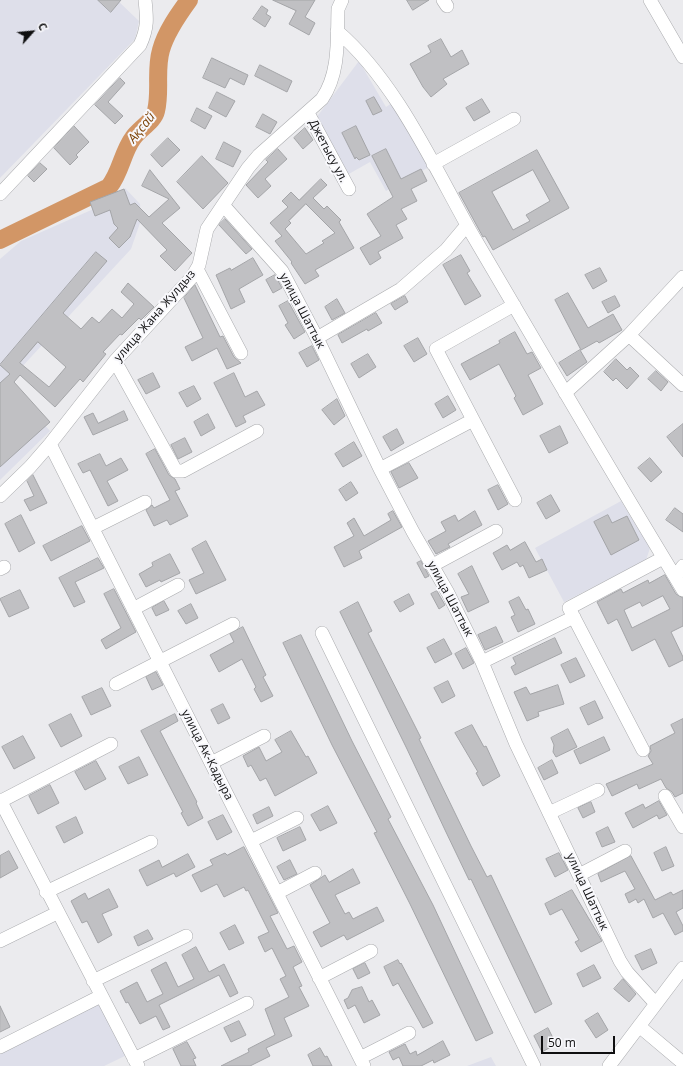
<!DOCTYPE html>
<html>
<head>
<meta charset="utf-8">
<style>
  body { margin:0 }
  #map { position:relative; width:683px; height:1066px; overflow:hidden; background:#ebebee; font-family:"Open Sans",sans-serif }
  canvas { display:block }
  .north { position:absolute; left:12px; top:12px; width:40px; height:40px; -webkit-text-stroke:3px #f8f8fc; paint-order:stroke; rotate:63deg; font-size:11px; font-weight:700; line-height:16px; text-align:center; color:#0f0f10 }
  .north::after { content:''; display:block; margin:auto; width:14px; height:18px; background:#0f0f10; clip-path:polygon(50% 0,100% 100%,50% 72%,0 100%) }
  .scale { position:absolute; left:541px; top:1036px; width:74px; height:18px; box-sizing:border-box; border:2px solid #0f0f10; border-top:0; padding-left:5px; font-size:12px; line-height:14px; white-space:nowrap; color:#0f0f10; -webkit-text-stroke:3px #f8f8fc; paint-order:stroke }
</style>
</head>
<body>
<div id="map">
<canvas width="683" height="1066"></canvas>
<div class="north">С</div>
<div class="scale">50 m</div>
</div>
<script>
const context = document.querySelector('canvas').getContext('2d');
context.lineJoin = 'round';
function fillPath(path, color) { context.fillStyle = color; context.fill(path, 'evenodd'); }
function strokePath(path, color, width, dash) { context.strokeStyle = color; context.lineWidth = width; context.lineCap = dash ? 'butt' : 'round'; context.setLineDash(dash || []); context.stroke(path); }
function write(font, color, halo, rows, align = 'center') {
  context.font = font + ' "Open Sans",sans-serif'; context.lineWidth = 4; context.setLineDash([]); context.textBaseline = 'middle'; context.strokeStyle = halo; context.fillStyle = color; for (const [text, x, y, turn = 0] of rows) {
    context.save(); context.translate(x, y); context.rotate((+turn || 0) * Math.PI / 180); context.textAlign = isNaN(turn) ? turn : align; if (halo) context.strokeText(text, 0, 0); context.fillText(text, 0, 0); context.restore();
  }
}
fillPath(new Path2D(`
  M 0,0 L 117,0 L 139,21 L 135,39 L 0,178 Z
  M 359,61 L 386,107 L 392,103 L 429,167 L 386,191 L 370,162 L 347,175 L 316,118 Z
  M 125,188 L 140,204 L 141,220 L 131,249 L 7,383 L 50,431 L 0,480 L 0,259 L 21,241 L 114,200 Z
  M 621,501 L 650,548 L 646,560 L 564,602 L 535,548 Z
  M 99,1004 L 127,1055 L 104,1066 L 0,1066 L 0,1053 Z
  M 491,1057 L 496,1066 L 467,1066 Z`), '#dedfea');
strokePath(new Path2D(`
  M 0,240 L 109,187 C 121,172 122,153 133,138 C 139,129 154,121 156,111 C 161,91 155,70 161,50 C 166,32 178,15 189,0`), '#d29666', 18);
const building = new Path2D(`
  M 98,0 L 121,0 L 111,12 Z
  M 273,0 L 315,0 L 305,17 L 315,23 L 309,35 L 289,24 L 296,11 Z
  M 407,0 L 429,0 L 413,10 Z
  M 262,6 L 268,10 L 266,14 L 271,17 L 265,27 L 253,19 Z
  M 441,39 L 451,57 L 462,50 L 469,64 L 443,79 L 447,84 L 431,97 L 423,87 L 410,64 L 431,52 L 428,46 Z
  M 212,58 L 248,75 L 244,85 L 230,78 L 225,88 L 203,78 Z
  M 260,65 L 292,81 L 287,92 L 255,76 Z
  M 120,78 L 125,83 L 108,102 L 123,116 L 115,124 L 95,105 Z
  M 217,92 L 235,101 L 226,117 L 209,108 Z
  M 374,97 L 382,111 L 373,115 L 366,101 Z
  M 482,99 L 490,112 L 474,121 L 466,108 Z
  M 197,108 L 212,116 L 205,129 L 191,121 Z
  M 263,114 L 277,122 L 270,134 L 256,127 Z
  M 74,126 L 89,142 L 76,155 L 78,157 L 70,165 L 54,148 Z
  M 356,126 L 370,155 L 359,160 L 356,157 L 355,159 L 342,133 Z
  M 305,128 L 313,140 L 303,149 L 294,138 Z
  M 168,138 L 180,150 L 162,167 L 151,155 Z
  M 224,142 L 241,151 L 233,167 L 216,159 Z
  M 278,149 L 287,159 L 265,179 L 271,186 L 258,198 L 246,185 L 268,162 L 266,160 Z
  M 386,149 L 401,179 L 421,169 L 427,181 L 411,189 L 417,201 L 401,209 L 407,219 L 396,225 L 403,238 L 378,252 L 381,258 L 370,265 L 360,248 L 381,236 L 367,214 L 393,197 L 372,156 Z
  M 537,150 L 569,208 L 493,250 L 485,236 L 483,237 L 459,193 ZM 533,170 L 550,201 L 526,215 L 530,221 L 513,230 L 492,192 Z
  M 202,156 L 228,183 L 203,209 L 177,182 Z
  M 40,163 L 47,169 L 34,182 L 28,176 Z
  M 150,170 L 180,208 L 162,223 L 192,253 L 175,271 L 160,256 L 167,250 L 137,219 L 130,237 L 119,248 L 109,238 L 118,228 L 114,224 L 110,210 L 95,216 L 90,202 L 124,189 L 130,205 L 135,203 L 149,217 L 169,199 L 142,186 Z
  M 321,179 L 327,185 L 313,198 L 324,209 L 327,206 L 341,220 L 339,222 L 354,248 L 315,270 L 319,276 L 305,284 L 291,263 L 292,262 L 275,241 L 282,236 L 270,223 L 288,207 L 282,201 L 291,192 L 299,200 ZM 306,204 L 335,233 L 322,241 L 324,243 L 306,254 L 285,229 L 291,223 L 289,221 Z
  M 225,219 L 252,249 L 246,254 L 219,225 Z
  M 96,252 L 107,261 L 63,313 L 81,329 L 92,317 L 99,323 L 112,309 L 122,318 L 134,304 L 121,292 L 128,283 L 154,307 L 141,320 L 139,318 L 122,335 L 120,334 L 103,352 L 106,354 L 83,382 L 80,379 L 55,407 L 20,375 L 14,382 L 50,422 L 0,467 L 0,383 L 10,374 L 0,365 ZM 38,342 L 66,367 L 49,387 L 20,363 Z
  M 461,255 L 470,271 L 467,273 L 481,296 L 465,305 L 443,265 Z
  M 253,258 L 263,275 L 239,289 L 245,302 L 231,309 L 216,275 L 230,268 L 231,270 Z
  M 600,268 L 607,281 L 593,289 L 585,275 Z
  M 275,275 L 282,288 L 273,293 L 266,280 Z
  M 195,285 L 220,337 L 223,336 L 234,357 L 241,363 L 227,369 L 217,348 L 192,361 L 185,347 L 203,338 L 184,298 Z
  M 568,293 L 588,328 L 613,314 L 622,330 L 599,343 L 597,341 L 581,350 L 555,300 Z
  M 405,296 L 408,302 L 395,310 L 391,304 Z
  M 615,296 L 620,306 L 608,313 L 602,302 Z
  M 337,299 L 345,313 L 332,320 L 325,307 Z
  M 288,301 L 305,332 L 294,339 L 285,325 L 288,323 L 279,306 Z
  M 376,313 L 382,323 L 368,331 L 367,329 L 342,343 L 338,335 Z
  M 515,332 L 527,354 L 532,352 L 541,368 L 528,375 L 543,404 L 523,415 L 514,398 L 516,396 L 499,364 L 470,380 L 461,364 L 500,343 L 499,341 Z
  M 418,338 L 427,354 L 414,362 L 404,346 Z
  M 312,346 L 319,360 L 307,367 L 299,353 Z
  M 580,350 L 587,362 L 567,376 L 559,363 Z
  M 368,354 L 376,367 L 359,378 L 351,364 Z
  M 616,359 L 627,370 L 630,367 L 639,376 L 627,389 L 616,378 L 613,381 L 604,372 Z
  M 656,371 L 668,382 L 661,391 L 648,379 Z
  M 153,373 L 160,387 L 146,394 L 138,380 Z
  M 234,373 L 245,397 L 257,391 L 265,405 L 243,416 L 246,422 L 236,427 L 214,383 Z
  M 194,386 L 201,399 L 187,407 L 179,393 Z
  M 448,396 L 456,410 L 443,418 L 435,404 Z
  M 337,399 L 345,416 L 334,425 L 322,410 Z
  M 124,411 L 128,420 L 93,435 L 84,417 L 93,413 L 98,423 Z
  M 208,414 L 215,428 L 201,436 L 194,422 Z
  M 683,424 L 683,457 L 667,437 Z
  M 560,426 L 568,443 L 549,453 L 540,436 Z
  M 397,429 L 404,443 L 391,451 L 383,437 Z
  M 185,438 L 192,452 L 178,459 L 171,445 Z
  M 354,442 L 362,456 L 343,467 L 335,454 Z
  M 155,449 L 169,475 L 175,479 L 180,489 L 175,491 L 188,516 L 170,525 L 167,520 L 154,526 L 146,510 L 152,505 L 154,508 L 170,500 L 146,454 Z
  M 100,454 L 106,466 L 121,458 L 128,470 L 107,481 L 118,501 L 108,506 L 90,470 L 83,473 L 78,464 Z
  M 650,458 L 662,472 L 651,482 L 638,468 Z
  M 409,463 L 418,478 L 399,488 L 391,472 Z
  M 33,475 L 47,503 L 30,511 L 24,500 L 34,496 L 27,481 Z
  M 351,482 L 358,493 L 346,501 L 339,490 Z
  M 498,485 L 508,504 L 498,510 L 488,490 Z
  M 551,495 L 560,511 L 546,519 L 537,503 Z
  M 675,508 L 683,514 L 683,532 L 666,520 Z
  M 393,511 L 402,527 L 359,551 L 362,558 L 344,567 L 334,547 L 354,536 L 347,523 L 354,518 L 364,536 L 391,520 L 388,514 Z
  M 475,511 L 482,525 L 448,544 L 450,547 L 436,554 L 428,541 L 446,531 L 441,522 L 455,515 L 458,521 Z
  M 21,515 L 35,543 L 19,552 L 5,524 Z
  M 608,515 L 612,523 L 627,516 L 639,540 L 611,555 L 594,522 Z
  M 82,526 L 90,541 L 51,561 L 43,546 Z
  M 206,541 L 226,580 L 196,594 L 189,580 L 204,573 L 192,549 Z
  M 525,542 L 536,562 L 542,559 L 547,570 L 529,578 L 523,565 L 520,567 L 517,562 L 502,570 L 493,553 L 507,545 L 510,550 Z
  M 170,554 L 180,573 L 161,582 L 160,580 L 146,587 L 139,574 L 153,566 L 152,563 Z
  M 98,558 L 104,568 L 75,582 L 85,602 L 74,607 L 59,578 Z
  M 421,561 L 429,576 L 425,578 L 417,563 Z
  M 472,566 L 489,602 L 468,612 L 461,597 L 469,594 L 458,574 Z
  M 665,575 L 676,594 L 683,598 L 683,626 L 671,632 L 683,657 L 683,660 L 669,667 L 655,639 L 632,651 L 617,619 L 608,624 L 597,602 L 621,589 L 623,593 L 648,580 L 649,583 ZM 663,596 L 670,609 L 632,628 L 624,610 L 640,602 L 642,606 Z
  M 114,589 L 136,632 L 106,649 L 101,640 L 121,628 L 104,594 Z
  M 20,590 L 29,608 L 9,617 L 0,599 Z
  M 437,591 L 445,605 L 439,609 L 431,594 Z
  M 409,594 L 414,604 L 400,612 L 394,602 Z
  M 519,597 L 526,610 L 528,609 L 535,624 L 518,632 L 511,617 L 515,615 L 509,602 Z
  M 164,601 L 169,610 L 156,616 L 152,608 Z
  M 358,602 L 372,631 L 368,633 L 421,738 L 419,739 L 471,846 L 487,877 L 491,875 L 552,1004 L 535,1013 L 471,879 L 469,880 L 445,830 L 407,749 L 340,612 Z
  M 191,604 L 198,618 L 186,624 L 178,611 Z
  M 243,627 L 266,675 L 263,677 L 273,696 L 261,702 L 254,689 L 256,687 L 242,659 L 219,672 L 210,655 L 234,642 L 230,634 Z
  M 496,627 L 503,642 L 485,650 L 478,635 Z
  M 301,635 L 352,741 L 391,817 L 388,819 L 433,905 L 493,1033 L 476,1041 L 410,904 L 374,833 L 377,832 L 332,745 L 283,643 Z
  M 555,638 L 562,653 L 515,675 L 511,667 L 516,664 L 513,658 Z
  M 444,639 L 452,654 L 435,663 L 427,648 Z
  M 466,648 L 474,663 L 463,669 L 455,654 Z
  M 576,658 L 585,676 L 570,683 L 561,665 Z
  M 156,672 L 163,685 L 152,690 L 146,677 Z
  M 448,681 L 455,696 L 442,703 L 434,688 Z
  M 558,685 L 564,704 L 538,712 L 539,716 L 527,721 L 514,692 L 526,687 L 530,694 Z
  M 102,688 L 111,706 L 91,715 L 82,697 Z
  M 595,701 L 603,718 L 588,725 L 580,708 Z
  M 223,704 L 230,718 L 218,724 L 211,710 Z
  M 71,714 L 82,736 L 61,747 L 49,725 Z
  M 175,714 L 178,721 L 160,731 L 197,802 L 196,803 L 203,818 L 188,826 L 181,813 L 183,812 L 141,731 Z
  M 683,719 L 683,793 L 675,797 L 672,792 L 666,788 L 661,779 L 639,789 L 637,784 L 612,796 L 606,784 L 653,764 L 648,756 L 651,751 L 650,746 L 675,733 L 671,725 Z
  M 472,725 L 484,747 L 486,746 L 500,776 L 483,786 L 476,773 L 478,772 L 455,733 Z
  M 568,729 L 577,747 L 556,757 L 553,752 L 554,745 L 551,738 Z
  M 291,731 L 306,757 L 308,756 L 317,773 L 275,796 L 266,778 L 260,781 L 251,765 L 248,767 L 243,756 L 259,747 L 266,761 L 282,752 L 275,740 Z
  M 23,736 L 35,758 L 14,769 L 2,747 Z
  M 604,737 L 610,750 L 580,764 L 574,751 Z
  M 139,757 L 148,775 L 128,784 L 119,767 Z
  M 552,760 L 558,773 L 544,780 L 538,768 Z
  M 96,761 L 106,779 L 85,790 L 75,772 Z
  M 50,785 L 59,803 L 38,814 L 29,796 Z
  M 659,801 L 667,815 L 659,819 L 657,815 L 633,828 L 625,813 L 643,804 L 645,808 Z
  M 591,802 L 595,812 L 583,818 L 578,808 Z
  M 328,806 L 337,823 L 320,831 L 311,815 Z
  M 269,807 L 273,816 L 257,824 L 253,815 Z
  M 223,815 L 232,832 L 217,840 L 208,822 Z
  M 76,817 L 83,833 L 64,843 L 56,827 Z
  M 300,827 L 306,840 L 283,851 L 277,838 Z
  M 608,827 L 615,842 L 602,847 L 596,833 Z
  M 244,847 L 278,913 L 270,916 L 287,949 L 294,946 L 302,962 L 293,967 L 302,986 L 299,987 L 309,1006 L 284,1018 L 292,1036 L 266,1048 L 270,1056 L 250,1066 L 221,1066 L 249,1052 L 248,1049 L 275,1035 L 265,1009 L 289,997 L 280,979 L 286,976 L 272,948 L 265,952 L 258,937 L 269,932 L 248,890 L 246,891 L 244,887 L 224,897 L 217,884 L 201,892 L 192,875 L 213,865 L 210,860 L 225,853 L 227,855 Z
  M 666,847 L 674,866 L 662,871 L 654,853 Z
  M 9,851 L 18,868 L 0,878 L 0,856 Z
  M 559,853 L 568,870 L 555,877 L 546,859 Z
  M 188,854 L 195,867 L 176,877 L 174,873 L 147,886 L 139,870 L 159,860 L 162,867 Z
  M 631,856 L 655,900 L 671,892 L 673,895 L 683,890 L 683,908 L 676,912 L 683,926 L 683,931 L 675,935 L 663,913 L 653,918 L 644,899 L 638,903 L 636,899 L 629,903 L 625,894 L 635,889 L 625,871 L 601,882 L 598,874 Z
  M 290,860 L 297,874 L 284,880 L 277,867 Z
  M 353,869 L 360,883 L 335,895 L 345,914 L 349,912 L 353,919 L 377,907 L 384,921 L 347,940 L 344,935 L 321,947 L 313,932 L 330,923 L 310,885 L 325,875 L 329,882 Z
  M 109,889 L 118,907 L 102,914 L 112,935 L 98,943 L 87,921 L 82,923 L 71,901 L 85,893 L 88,899 Z
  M 572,890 L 602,941 L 581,952 L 575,942 L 579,940 L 562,909 L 550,915 L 545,904 Z
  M 235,925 L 244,943 L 229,950 L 220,933 Z
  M 148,930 L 153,939 L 138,946 L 134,937 Z
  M 196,947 L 209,972 L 224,964 L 238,993 L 230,997 L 219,975 L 159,1005 L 170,1027 L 163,1030 L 156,1016 L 140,1024 L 128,1002 L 126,1003 L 120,991 L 137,982 L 147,1002 L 163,994 L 151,970 L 166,962 L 178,987 L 194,979 L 182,955 Z
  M 651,949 L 657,963 L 642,970 L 635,956 Z
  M 398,960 L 400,964 L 401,963 L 433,1023 L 423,1028 L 398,983 L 393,986 L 384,967 Z
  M 365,963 L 370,973 L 358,979 L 353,969 Z
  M 594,965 L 601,978 L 583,987 L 577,974 Z
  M 623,979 L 636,994 L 629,1002 L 614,989 Z
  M 362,987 L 369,1002 L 372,1000 L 380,1015 L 364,1023 L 355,1005 L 348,1009 L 344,1000 L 348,998 L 352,990 Z
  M 0,1006 L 10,1027 L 0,1032 Z
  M 598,1013 L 608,1030 L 596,1038 L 585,1021 Z
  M 239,1021 L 246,1035 L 231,1042 L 224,1028 Z
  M 548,1028 L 556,1044 L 542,1052 L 534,1036 Z
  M 443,1041 L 450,1055 L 434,1063 L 433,1060 L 421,1066 L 403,1066 L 399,1057 L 393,1060 L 389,1052 L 405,1044 L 410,1054 L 416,1051 L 417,1055 Z
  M 187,1042 L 196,1058 L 193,1059 L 196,1066 L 181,1066 L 173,1049 Z
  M 320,1048 L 325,1057 L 327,1056 L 332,1066 L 313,1066 L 308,1055 Z`);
fillPath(building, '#c0c0c3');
strokePath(building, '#a4a5a8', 1);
const minor = new Path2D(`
  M 443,0 L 447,6
  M 650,0 L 683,57
  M 337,31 C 396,81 434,167 472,234 C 542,353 611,472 683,590
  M 308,113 L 349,189
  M 433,164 L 514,119
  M 0,194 L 140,45 C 148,28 147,18 145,0
  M 223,205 L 282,271 L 317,338 L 380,469 L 413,532 L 448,593 L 482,662 L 516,744 L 620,961 L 627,972 L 656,1004
  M 197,269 L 241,353
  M 514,305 L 436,349 L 515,500
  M 629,335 L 683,385
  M 317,338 L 401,289 L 446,250 L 467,225
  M 115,361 L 176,471 L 183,471 L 257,431
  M 565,393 L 629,335 L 683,277
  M 50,444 L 364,1066
  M 380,469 L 473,420
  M 0,496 L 30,467 L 50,444 L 115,361 L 192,277 L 199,265 L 207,229 L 248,168 L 259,155 L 322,99 C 340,73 337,39 338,9 L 342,0
  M 93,528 L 145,502
  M 433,565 L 496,531
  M 0,569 L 4,567
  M 675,577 L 683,566
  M 133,609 L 178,585
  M 322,633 L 534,1066
  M 482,662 L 574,617
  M 116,684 L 233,624
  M 643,750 L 569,608 L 663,558
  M 211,763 L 264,736
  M 665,796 L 683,827
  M 0,800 L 138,1066
  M 1,801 L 111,744
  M 549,813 L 598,790
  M 251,841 L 297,818
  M 579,875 L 625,851
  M 46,892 L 151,842
  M 277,893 L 315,873
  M 0,941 L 57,913
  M 319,978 L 371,951
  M 93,981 L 186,936
  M 639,1026 L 683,1063
  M 0,1047 L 101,996
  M 360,1058 L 409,1033
  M 134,1059 L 247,1003
  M 609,1066 L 683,968`);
strokePath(minor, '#aaabae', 14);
strokePath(minor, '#fff', 13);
write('12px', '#0f0f10', '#f8f8fc', [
  ["Джетысу ул.",328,151,62],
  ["улица Шаттык",302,311,62],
  ["улица Жана Жулдыз",155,316,-49],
  ["улица Шаттык",450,599,62],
  ["улица Ак-Кадыра",207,755,63],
  ["улица Шаттык",587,892,65]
]);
write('italic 13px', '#7d4409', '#f8f8fc', [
  ["Ақсай",142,128,-51]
]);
</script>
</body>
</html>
